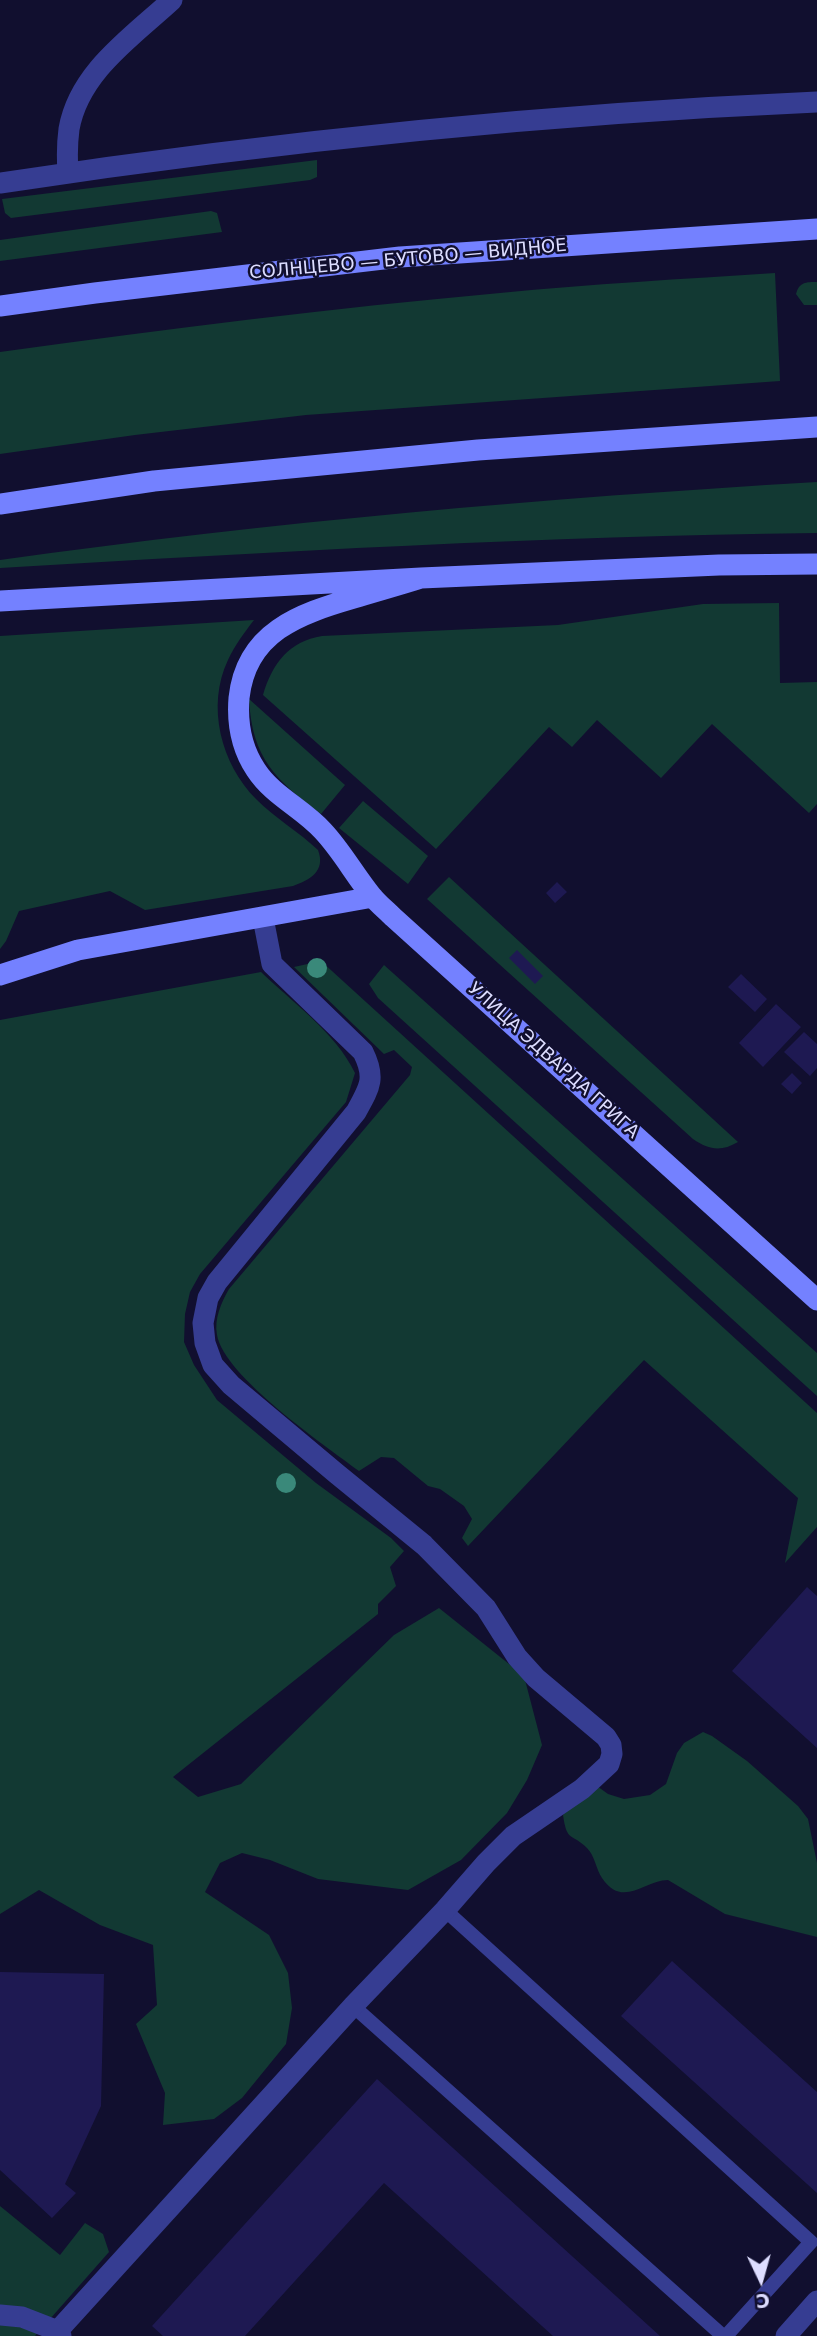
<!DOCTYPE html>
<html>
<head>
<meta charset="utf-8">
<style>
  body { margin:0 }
  #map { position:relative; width:817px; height:2336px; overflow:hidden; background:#110f2f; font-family:"DejaVu Sans",sans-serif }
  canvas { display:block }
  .north { position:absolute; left:726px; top:2245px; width:70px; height:70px; -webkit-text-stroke:5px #110f2f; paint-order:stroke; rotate:175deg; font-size:19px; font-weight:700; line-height:28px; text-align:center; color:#ddf }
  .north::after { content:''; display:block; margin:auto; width:24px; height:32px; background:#ddf; clip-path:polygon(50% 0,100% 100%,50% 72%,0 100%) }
</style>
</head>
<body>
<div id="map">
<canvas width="817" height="2336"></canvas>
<div class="north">С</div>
</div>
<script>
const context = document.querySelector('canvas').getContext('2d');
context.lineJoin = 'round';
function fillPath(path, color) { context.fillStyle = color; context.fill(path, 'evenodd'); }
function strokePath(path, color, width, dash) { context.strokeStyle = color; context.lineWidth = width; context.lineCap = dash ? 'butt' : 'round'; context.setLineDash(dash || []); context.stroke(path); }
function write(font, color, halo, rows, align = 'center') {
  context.font = font + ' "DejaVu Sans",sans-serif'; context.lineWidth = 5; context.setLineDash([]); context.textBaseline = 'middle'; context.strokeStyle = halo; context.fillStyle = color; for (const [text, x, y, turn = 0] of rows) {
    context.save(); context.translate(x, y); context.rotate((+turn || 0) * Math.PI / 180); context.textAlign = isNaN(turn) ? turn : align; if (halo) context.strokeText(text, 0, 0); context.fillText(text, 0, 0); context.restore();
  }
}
fillPath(new Path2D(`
  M 317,160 L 317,177 L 310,180 L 11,218 L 5,213 L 2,199 Z
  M 211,211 L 217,213 L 222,232 L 0,261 L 0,240 Z
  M 775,273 L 780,381 L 306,415 L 135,435 L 0,454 L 0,352 C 166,329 333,308 500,293 C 591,284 683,279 775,273 Z
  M 817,282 L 817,305 L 804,305 L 796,294 C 799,282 806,282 817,282 Z
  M 817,482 L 817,533 C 544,536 272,552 0,568 L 0,560 C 271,522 544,498 817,482 Z
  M 779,603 L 780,683 L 817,682 L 817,804 L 809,813 L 712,724 L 661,778 L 597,720 L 572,747 L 549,727 L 436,849 L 263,695 C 272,664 289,641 322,636 L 558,625 L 703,604 Z
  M 254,620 C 244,633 235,645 228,660 C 206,706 221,764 256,799 C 275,818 299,832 318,850 C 326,871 310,880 293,886 L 145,910 L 110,891 L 19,911 L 6,941 L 0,949 L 0,636 Z
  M 249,699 L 345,785 L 321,814 C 276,780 252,759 249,699 Z
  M 363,801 L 428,856 L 408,884 L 339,828 Z
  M 449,877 L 738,1142 C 721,1152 709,1150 693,1139 L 427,899 Z
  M 321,961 L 817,1413 L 817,1527 L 785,1563 L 798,1498 L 644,1360 L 468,1546 L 462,1538 L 472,1519 L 464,1506 L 440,1489 L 428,1486 L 394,1458 L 381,1457 L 359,1471 C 324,1445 224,1376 217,1335 C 214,1319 221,1303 229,1289 L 410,1075 L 412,1067 L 394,1050 L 384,1054 L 294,967 Z
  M 384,965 L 817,1353 L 817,1396 L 378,998 L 369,984 Z
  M 261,972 C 293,1003 335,1032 355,1073 L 346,1102 L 200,1274 L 190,1292 L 185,1314 L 184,1342 L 194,1365 L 217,1400 L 316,1483 L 391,1538 L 404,1551 L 390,1567 L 396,1586 L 378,1604 L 378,1614 L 173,1777 L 198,1797 L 241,1784 L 394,1635 L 439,1608 L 524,1676 L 542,1745 L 527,1780 L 507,1813 L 461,1860 L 408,1890 L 318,1879 L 270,1860 L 242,1853 L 220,1863 L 205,1892 L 269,1935 L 288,1973 L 292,2008 L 286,2044 L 242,2098 L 214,2119 L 163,2125 L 165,2093 L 136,2024 L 157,2005 L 153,1945 L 100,1925 L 39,1890 L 0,1914 L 0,1020 Z
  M 703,1732 L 712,1736 L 747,1761 L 798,1806 L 808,1819 L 817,1863 L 817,1937 L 725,1914 L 668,1880 C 644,1880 623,1909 602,1878 C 596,1869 595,1856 587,1848 C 571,1832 567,1843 563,1815 L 590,1781 L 608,1794 L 624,1799 L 650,1795 L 666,1784 L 677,1753 L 684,1743 Z
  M 0,2206 L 60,2255 L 85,2223 L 103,2234 L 109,2252 L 35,2336 L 0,2336 Z`), '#123933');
fillPath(new Path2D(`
  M 557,882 L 567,892 L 555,903 L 546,893 Z
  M 517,950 L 543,976 L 535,984 L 509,958 Z
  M 741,974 L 767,999 L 755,1012 L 728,987 Z
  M 776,1004 L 801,1027 L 763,1067 L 739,1043 Z
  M 804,1032 L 817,1044 L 817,1068 L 810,1076 L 784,1052 Z
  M 792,1073 L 802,1083 L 792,1094 L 781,1084 Z
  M 807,1587 L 817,1596 L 817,1748 L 732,1671 Z
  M 672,1961 L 817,2092 L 817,2193 L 621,2016 Z
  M 0,1972 L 104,1974 L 101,2106 L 65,2184 L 76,2193 L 52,2218 L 0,2170 Z
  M 377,2079 L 486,2178 L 660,2336 L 553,2336 L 384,2183 L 245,2336 L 163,2336 L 152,2326 Z`), '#1e1952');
strokePath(new Path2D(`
  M 445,1910 L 811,2242 L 726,2336
  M 353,2006 L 723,2336`), '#363d92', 14);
strokePath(new Path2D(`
  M 68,173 C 67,158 67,144 69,129 C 79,72 132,37 172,0
  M 0,183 C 271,142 543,114 817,102
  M 0,2315 L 22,2317 L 58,2331 L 61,2336
  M 53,2336 L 353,2006 L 445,1910 L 486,1863 L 513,1836 L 582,1789 L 609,1764 L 612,1754 L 611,1745 L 606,1737 L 536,1678 L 517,1657 L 486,1608 L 424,1545 L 337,1474 L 231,1385 L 213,1365 L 205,1343 L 203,1323 L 208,1298 L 217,1282 L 356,1112 C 370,1087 376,1078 363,1052 L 272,964 L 263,918
  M 786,2336 L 817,2301`), '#363d92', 21);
strokePath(new Path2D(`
  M 0,306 L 95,293 L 400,257 L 817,229
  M 0,504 L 154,481 L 478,450 L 817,427
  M 421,578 C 399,585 377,591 354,598 C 299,614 246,632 239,698 C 237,723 242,749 256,770 C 273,796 302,808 323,831 C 341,850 354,874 371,895 C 377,903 386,910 393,917 L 817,1300
  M 0,601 L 421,578 L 719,565 L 817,564
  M 0,975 L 78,950 L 373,897`), '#7481ff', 21);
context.fillStyle = '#3a897a';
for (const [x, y] of [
  [317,968],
  [286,1483]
]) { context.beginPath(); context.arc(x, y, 10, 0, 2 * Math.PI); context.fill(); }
write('18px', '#ddf', '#110f2f', [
  ["СОЛНЦЕВО — БУТОВО — ВИДНОЕ",408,260,-5],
  ["УЛИЦА ЭДВАРДА ГРИГА",553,1061,42]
]);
</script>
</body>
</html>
